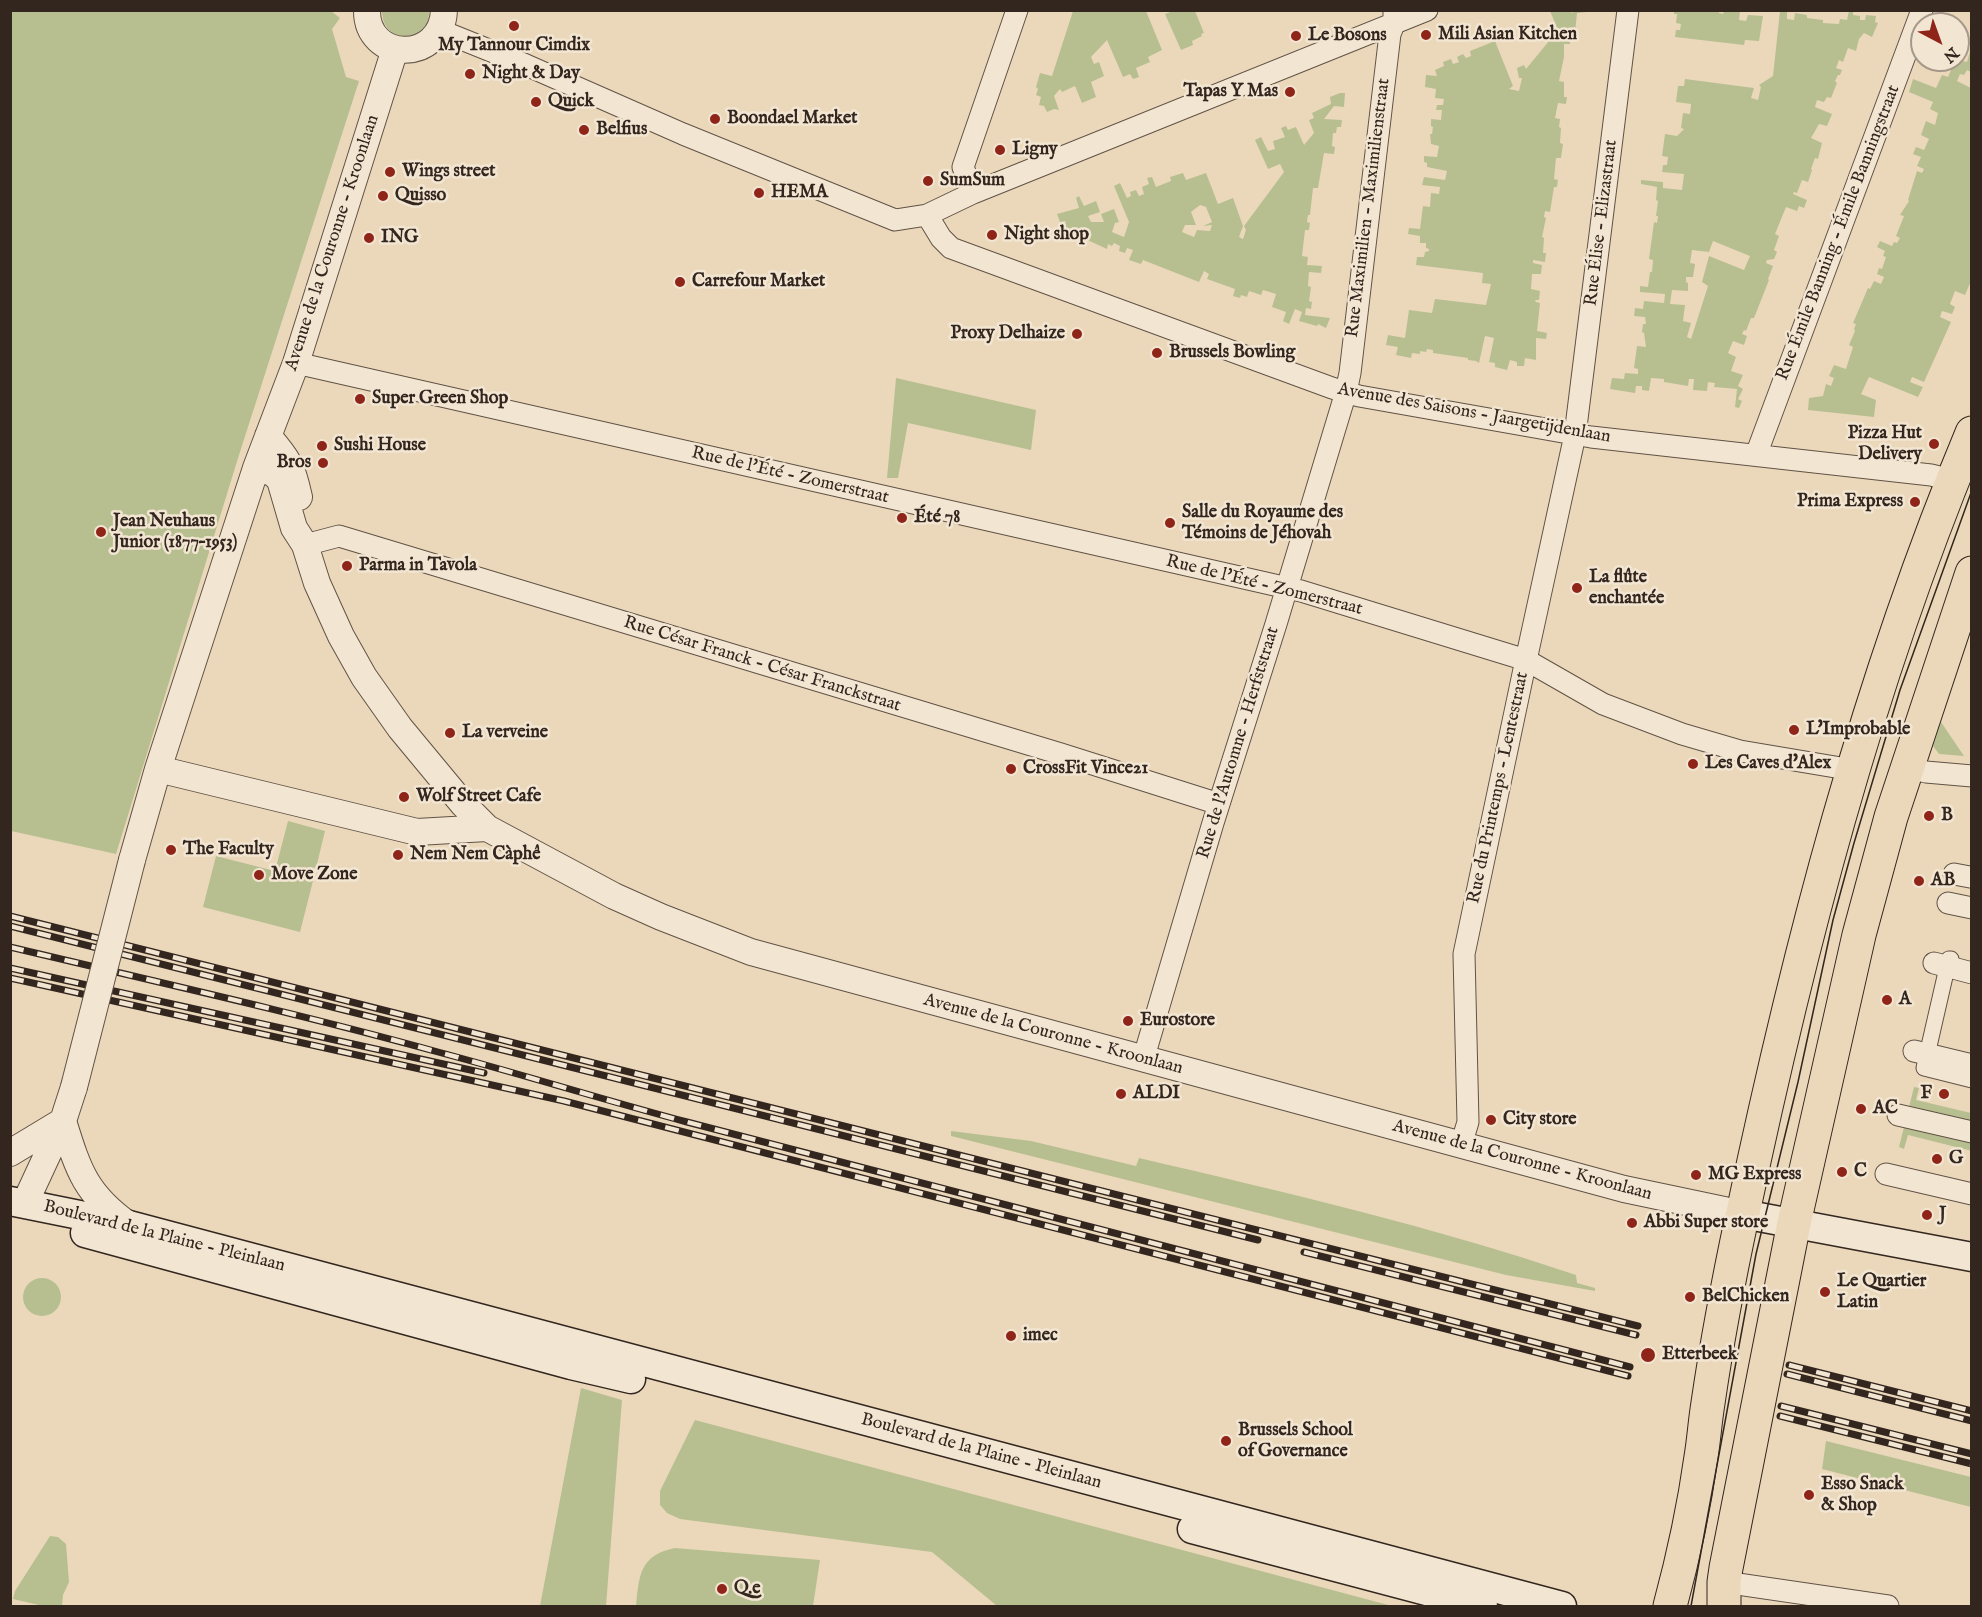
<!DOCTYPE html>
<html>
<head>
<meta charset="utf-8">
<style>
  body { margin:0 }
  #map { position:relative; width:1982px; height:1617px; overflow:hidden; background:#ebd8bb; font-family:"IM FELL English",serif }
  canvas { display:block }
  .frame { position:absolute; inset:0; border:12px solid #33261e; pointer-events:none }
  .north { position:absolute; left:1910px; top:12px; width:60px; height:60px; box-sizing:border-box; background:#f2e6d3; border:2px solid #a6998b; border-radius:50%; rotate:139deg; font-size:16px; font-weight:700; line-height:24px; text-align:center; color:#33261e }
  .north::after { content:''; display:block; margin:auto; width:21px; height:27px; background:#8f2418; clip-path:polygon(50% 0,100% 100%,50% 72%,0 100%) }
</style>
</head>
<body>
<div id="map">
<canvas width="1982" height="1617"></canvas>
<div class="frame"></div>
<div class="north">N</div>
</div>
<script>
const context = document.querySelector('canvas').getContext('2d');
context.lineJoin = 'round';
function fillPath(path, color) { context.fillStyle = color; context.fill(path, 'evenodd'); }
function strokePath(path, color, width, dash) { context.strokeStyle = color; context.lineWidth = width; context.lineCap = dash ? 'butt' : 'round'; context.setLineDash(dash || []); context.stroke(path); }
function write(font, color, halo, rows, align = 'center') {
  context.font = font + ' "IM FELL English",serif'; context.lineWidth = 5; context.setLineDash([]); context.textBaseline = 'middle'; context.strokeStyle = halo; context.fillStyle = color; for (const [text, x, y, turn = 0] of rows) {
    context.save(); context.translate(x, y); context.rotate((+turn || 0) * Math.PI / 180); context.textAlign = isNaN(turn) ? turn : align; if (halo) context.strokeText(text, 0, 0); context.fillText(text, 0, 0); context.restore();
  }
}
fillPath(new Path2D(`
  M 11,10 L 331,11 L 340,18 L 332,29 L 346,77 L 359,81 L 239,455 L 116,854 L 11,831 Z
  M 1176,10 L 1195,11 L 1204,33 L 1201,34 L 1202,36 L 1192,41 L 1193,45 L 1181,50 L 1165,14 Z
  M 382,11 L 429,11 C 430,45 382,45 382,11 Z
  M 1073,11 L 1146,11 L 1162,50 L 1148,57 L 1150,62 L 1136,68 L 1139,77 L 1133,79 L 1130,74 L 1123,77 L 1107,40 L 1091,57 L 1094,64 L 1099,62 L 1104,76 L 1091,82 L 1096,97 L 1082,103 L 1075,86 L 1062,92 L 1060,89 L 1054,96 L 1059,110 L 1054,109 L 1047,112 L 1044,106 L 1039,105 L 1041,97 L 1036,95 L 1038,89 L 1036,87 L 1040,73 L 1052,76 Z
  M 1550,11 L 1570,11 L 1572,13 L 1574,11 L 1588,11 L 1587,12 L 1577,13 L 1575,33 L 1571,32 L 1570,44 L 1564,44 L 1564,57 L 1559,81 L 1564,82 L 1564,97 L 1567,97 L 1566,104 L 1558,103 L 1555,118 L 1560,119 L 1559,127 L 1561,128 L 1560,143 L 1563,144 L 1561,158 L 1556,158 L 1554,179 L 1558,180 L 1557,187 L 1554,187 L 1550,212 L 1545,211 L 1544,217 L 1546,218 L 1542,237 L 1544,238 L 1543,253 L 1546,253 L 1545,262 L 1533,260 L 1533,263 L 1542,265 L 1541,274 L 1532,274 L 1531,289 L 1540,291 L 1539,300 L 1535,300 L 1536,302 L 1540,303 L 1537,331 L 1547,333 L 1546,339 L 1536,338 L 1536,360 L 1525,358 L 1524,366 L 1517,366 L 1517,362 L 1510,360 L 1507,370 L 1495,367 L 1495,363 L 1489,362 L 1494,338 L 1485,336 L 1479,363 L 1476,361 L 1468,360 L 1468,358 L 1433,353 L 1433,350 L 1427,349 L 1426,352 L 1420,351 L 1420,354 L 1412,353 L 1411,358 L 1396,355 L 1398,347 L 1386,345 L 1388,335 L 1405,338 L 1409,310 L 1432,313 L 1435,299 L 1486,305 L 1491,284 L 1482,283 L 1483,273 L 1416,265 L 1417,257 L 1424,257 L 1425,252 L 1429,251 L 1429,249 L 1426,248 L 1426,243 L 1420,243 L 1420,236 L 1408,234 L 1409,228 L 1420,229 L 1423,206 L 1430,207 L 1431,193 L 1439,194 L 1440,187 L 1422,185 L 1424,177 L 1445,180 L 1447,171 L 1427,167 L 1427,163 L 1424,162 L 1424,156 L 1437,157 L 1439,146 L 1431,144 L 1430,134 L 1432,134 L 1433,127 L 1431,126 L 1431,119 L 1441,120 L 1442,110 L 1436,110 L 1437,105 L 1443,105 L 1444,99 L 1435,98 L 1436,89 L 1425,87 L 1426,75 L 1437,76 L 1435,70 L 1444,66 L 1443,62 L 1451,59 L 1453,64 L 1459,62 L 1457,57 L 1463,54 L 1466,58 L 1471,56 L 1470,51 L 1495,41 L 1513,86 L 1509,89 L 1519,91 L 1522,78 L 1519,78 L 1517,68 L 1524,65 L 1526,69 L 1558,30 Z
  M 1674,11 L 1719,11 L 1719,13 L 1723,14 L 1724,11 L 1740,11 L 1739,20 L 1746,21 L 1748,15 L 1763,16 L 1759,41 L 1745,40 L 1744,45 L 1675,37 L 1676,30 L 1680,30 L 1681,24 L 1676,23 L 1677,14 L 1674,14 Z
  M 1780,11 L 1787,12 L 1787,19 L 1794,20 L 1795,13 L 1807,15 L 1807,18 L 1823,20 L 1823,23 L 1839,24 L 1840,19 L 1847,20 L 1849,11 L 1853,11 L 1853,15 L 1860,16 L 1860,20 L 1865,20 L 1866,15 L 1876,16 L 1875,22 L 1878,23 L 1872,37 L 1864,33 L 1859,39 L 1856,51 L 1848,48 L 1843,62 L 1839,60 L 1836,68 L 1842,70 L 1840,75 L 1838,75 L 1835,81 L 1837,83 L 1831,98 L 1827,97 L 1824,102 L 1817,100 L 1815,107 L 1832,114 L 1827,126 L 1819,124 L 1811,138 L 1822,143 L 1818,159 L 1815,158 L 1811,169 L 1812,170 L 1808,182 L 1802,180 L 1797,193 L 1794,192 L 1793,194 L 1807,200 L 1804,208 L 1799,206 L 1797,211 L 1786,207 L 1775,234 L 1779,236 L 1774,250 L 1777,252 L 1774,259 L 1767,260 L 1766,263 L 1773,266 L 1768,279 L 1769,280 L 1754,318 L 1751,318 L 1746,331 L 1744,330 L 1742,334 L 1747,336 L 1744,345 L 1733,341 L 1728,353 L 1736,357 L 1731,371 L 1743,375 L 1738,386 L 1743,389 L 1738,399 L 1742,401 L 1739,408 L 1735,407 L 1737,389 L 1714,387 L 1715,383 L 1708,382 L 1707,391 L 1693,390 L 1694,379 L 1689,379 L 1688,386 L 1664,382 L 1664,379 L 1651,378 L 1649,391 L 1642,390 L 1642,386 L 1636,386 L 1635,393 L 1610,389 L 1612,378 L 1624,379 L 1625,373 L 1638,374 L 1638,369 L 1634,368 L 1637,346 L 1646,347 L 1644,333 L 1642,332 L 1643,324 L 1646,324 L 1645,317 L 1634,316 L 1635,308 L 1643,309 L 1644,301 L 1664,303 L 1665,294 L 1640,292 L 1640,286 L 1648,287 L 1650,272 L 1652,272 L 1653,260 L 1649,259 L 1654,222 L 1657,223 L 1658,216 L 1656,216 L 1658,201 L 1656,200 L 1657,187 L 1641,184 L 1641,180 L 1663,182 L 1663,188 L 1682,190 L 1684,174 L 1662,172 L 1663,165 L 1667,165 L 1668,157 L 1662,156 L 1665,134 L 1677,136 L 1684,129 L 1681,128 L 1683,113 L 1690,114 L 1691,104 L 1676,102 L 1678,86 L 1684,86 L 1685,79 L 1754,88 L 1751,98 L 1758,100 L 1761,87 L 1759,85 L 1773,76 ZM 1713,241 L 1750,256 L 1744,270 L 1709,256 L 1702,282 L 1708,286 L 1691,339 L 1687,337 L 1691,323 L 1683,321 L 1685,305 L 1670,304 L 1672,290 L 1688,291 L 1688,283 L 1686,282 L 1686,277 L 1693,277 L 1695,264 L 1690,263 L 1692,250 L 1709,252 Z
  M 1971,48 L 1971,72 L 1967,70 L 1964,75 L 1960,74 L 1957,81 L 1971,88 L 1971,281 L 1965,295 L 1955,291 L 1950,304 L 1955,307 L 1952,314 L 1942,311 L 1940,317 L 1951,322 L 1924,382 L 1912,377 L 1910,382 L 1923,387 L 1918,397 L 1869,377 L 1861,394 L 1876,400 L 1874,417 L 1808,410 L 1809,398 L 1823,396 L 1826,384 L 1831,386 L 1834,378 L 1829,376 L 1834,365 L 1846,369 L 1853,347 L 1849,345 L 1855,331 L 1854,329 L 1856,324 L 1853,323 L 1868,288 L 1870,289 L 1874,281 L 1881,284 L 1884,277 L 1877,274 L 1879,268 L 1882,269 L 1886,257 L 1883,256 L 1885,251 L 1877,247 L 1880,241 L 1892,246 L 1894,242 L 1897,243 L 1900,238 L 1896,236 L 1904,216 L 1900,215 L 1909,201 L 1908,200 L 1917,171 L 1922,173 L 1924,169 L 1917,166 L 1921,157 L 1913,154 L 1916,147 L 1924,150 L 1929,139 L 1921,135 L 1926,121 L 1935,125 L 1938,113 L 1930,109 L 1933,102 L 1909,92 L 1913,79 L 1936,88 L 1942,75 L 1948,77 L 1951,70 L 1947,68 L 1948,63 L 1956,66 L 1959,60 L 1967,62 Z
  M 1340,93 L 1345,93 L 1344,107 L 1334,106 L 1324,119 L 1342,120 L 1341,127 L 1337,127 L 1336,133 L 1333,133 L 1332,146 L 1335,147 L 1334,154 L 1324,153 L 1318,188 L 1313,188 L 1310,215 L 1308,215 L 1307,222 L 1310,223 L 1309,230 L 1305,230 L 1302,256 L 1308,257 L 1307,265 L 1322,266 L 1321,273 L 1309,272 L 1308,286 L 1311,287 L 1309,301 L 1312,302 L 1311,309 L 1306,308 L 1305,315 L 1330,318 L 1326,328 L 1318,324 L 1317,326 L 1299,321 L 1302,312 L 1295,309 L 1289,324 L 1283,321 L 1286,312 L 1272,307 L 1276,294 L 1263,290 L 1261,295 L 1249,291 L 1247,297 L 1241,295 L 1240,298 L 1233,296 L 1235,289 L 1207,279 L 1209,274 L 1204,271 L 1199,282 L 1143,260 L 1141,264 L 1129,260 L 1133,250 L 1127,248 L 1125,253 L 1119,251 L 1120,246 L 1114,243 L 1112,246 L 1108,244 L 1107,249 L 1083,238 L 1084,234 L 1073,229 L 1071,233 L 1062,229 L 1066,221 L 1060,222 L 1057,214 L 1079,208 L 1076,198 L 1079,196 L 1084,206 L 1096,201 L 1100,212 L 1088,216 L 1091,222 L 1104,222 L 1101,214 L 1114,209 L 1119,222 L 1115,223 L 1112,232 L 1124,237 L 1129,222 L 1114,186 L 1120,183 L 1127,198 L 1131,196 L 1130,192 L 1136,190 L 1139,196 L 1144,194 L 1142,187 L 1149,184 L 1147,178 L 1152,177 L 1156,187 L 1171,181 L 1170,177 L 1183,173 L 1186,180 L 1206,173 L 1218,204 L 1233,198 L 1243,226 L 1239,237 L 1243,239 L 1246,230 L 1244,226 L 1284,172 L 1280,164 L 1268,169 L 1255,140 L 1261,137 L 1268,151 L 1275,149 L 1273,141 L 1285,137 L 1281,128 L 1286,126 L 1288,130 L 1296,127 L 1304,145 L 1314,133 L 1309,120 L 1314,118 L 1312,113 L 1331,104 L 1330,97 ZM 1200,205 L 1206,207 L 1212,222 L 1203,226 L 1212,225 L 1210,231 L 1197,230 L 1194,237 L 1182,232 L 1185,225 L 1196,225 L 1191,212 Z
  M 896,378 L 1036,410 L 1031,450 L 908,423 L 898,478 L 887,478 Z
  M 1941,722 L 1964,756 L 1939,754 L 1933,746 Z
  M 288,821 L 325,831 L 316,868 L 308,867 L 305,878 L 313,881 L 300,932 L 203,907 L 216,856 L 275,871 Z
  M 1914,1087 L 1919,1088 L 1916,1100 L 1971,1113 L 1971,1125 L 1909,1107 Z
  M 1904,1127 L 1970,1142 L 1972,1151 L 1908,1135 L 1904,1149 L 1899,1147 Z
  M 951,1131 L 1031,1141 L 1136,1166 L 1139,1158 C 1285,1192 1434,1227 1576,1275 L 1577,1283 L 1595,1288 L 1595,1291 L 1506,1275 L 951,1136 Z
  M23 1297a19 19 0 1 1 38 0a19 19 0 1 1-38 0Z
  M 581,1388 L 622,1400 L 606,1606 L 540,1606 Z
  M 695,1420 L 1392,1606 L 997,1606 L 932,1552 L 680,1519 L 667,1513 L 660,1505 L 660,1491 Z
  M 1826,1441 L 1971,1477 L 1971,1507 L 1822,1469 Z
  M 50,1536 L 58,1537 L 66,1544 L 69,1582 L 63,1595 L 62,1606 L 43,1606 L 13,1599 L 15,1591 Z
  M 675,1548 L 820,1560 L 813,1606 L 636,1606 C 639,1575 640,1555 675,1548 Z`), '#b7bf90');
const pedestrian = new Path2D(`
  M 1951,959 L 1949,959 L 1924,1068 L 1972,1080`);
const minor = new Path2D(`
  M 439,30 L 526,65 L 683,134 L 895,220 L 927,215 L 973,193 L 1427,10
  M 973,193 L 963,167 L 1017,10
  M 927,215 L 941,238 L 951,248 L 1332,388 L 1359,396 L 1591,437 L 1931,475 L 1952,480
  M 296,363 L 1301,591 L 1526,660 L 1603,704 L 1682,734 L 1740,751 L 1853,770
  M 1756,455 L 1922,10
  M 305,545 L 339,536 L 1061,754 L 1219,804
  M 1907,767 L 1926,772 L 1972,776
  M 1954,874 L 1970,877
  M 1948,903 L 1972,908
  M 1934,963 L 1972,973
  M 1914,1051 L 1972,1065
  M 1143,1060 L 1213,823 L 1276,624 L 1346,392 L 1350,373 L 1390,34 L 1394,24 L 1394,10
  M 1898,1115 L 1972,1132
  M 1461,1145 L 1468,1122 L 1464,954 L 1523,674 L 1575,435 L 1628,10
  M 1886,1174 L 1972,1194
  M 1724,1582 L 1888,1606`);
const tertiary = new Path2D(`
  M 367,10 C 366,62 442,64 444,10
  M 268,436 C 289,460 292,466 299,497
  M 256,468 L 273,473 L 280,480 L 294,528 L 305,545 L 317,583 L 341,636 L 364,677 L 400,728 L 463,804 L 487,828 L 614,896 L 661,917 L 751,952 L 1624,1189 L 1743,1214
  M 158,769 L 417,832 L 487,828
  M 132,860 L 158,769 L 256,468 L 296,363 L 395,49
  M 63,1121 C 78,1169 85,1194 129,1225
  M 10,1153 L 63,1121
  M 25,1203 L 63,1121 L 74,1087`);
const secondary = new Path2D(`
  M 10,1201 L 129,1225 L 1562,1606
  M 1743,1214 L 1972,1257
  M 85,1233 L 571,1365 L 631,1379
  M 1192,1529 L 1483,1606`);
const primary = new Path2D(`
  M 1670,1606 C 1683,1558 1694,1507 1701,1457 C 1704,1439 1705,1421 1708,1403 C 1717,1341 1729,1278 1742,1217 C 1798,951 1867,684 1972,433
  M 1724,1606 L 1724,1582 L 1726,1568 L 1794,1223 L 1859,935 L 1891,817 L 1972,573`);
strokePath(pedestrian, '#615245', 17);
strokePath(minor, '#615245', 23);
strokePath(tertiary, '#615245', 28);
strokePath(secondary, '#33261e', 31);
strokePath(primary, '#33261e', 35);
strokePath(pedestrian, '#f2e6d3', 15);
strokePath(minor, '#f2e6d3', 21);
strokePath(tertiary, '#f2e6d3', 26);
strokePath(secondary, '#f2e6d3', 28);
strokePath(primary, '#ebd8bb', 33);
strokePath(new Path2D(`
  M 1691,1606 L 1756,1254 L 1798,1082 L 1833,920 L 1854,843 L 1900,690 L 1972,490`), '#33261e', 1.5);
const rail = new Path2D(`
  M 10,916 L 1638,1326
  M 10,926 L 1258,1240
  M 10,947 C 153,981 297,1013 438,1052 C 521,1074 604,1100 687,1122 L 1630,1367
  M 10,968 L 484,1073
  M 10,978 L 564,1101 L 1628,1376
  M 1304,1252 L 1636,1335
  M 1789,1365 L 1972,1411
  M 1787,1374 L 1972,1421
  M 1781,1406 L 1972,1454
  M 1780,1416 L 1972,1464`);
strokePath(rail, '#33261e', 7);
strokePath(rail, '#f2e6d3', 4.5, [14]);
const tertiaryBridge = new Path2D(`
  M 74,1087 L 132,860`);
strokePath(tertiaryBridge, '#615245', 28, []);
strokePath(tertiaryBridge, '#f2e6d3', 26);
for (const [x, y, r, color] of [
  [514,26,6,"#8f2418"],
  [1426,35,6,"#8f2418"],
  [1296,36,6,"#8f2418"],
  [470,74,6,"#8f2418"],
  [1290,92,6,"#8f2418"],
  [536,102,6,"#8f2418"],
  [715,119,6,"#8f2418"],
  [584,130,6,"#8f2418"],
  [1000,150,6,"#8f2418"],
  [390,172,6,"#8f2418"],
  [928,181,6,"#8f2418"],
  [759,193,6,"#8f2418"],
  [383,196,6,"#8f2418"],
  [992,235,6,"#8f2418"],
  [369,238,6,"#8f2418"],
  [680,282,6,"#8f2418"],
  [1077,334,6,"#8f2418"],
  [1157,353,6,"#8f2418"],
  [360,399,6,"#8f2418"],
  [1934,444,6,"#8f2418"],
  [322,446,6,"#8f2418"],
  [323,463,6,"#8f2418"],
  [1915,502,6,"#8f2418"],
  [902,518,6,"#8f2418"],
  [1170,523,6,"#8f2418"],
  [101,532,6,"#8f2418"],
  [347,566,6,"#8f2418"],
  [1577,588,6,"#8f2418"],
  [1794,730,6,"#8f2418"],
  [450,733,6,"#8f2418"],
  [1693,764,6,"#8f2418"],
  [1011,769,6,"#8f2418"],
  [404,797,6,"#8f2418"],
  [1929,816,6,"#8f2418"],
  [171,850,6,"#8f2418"],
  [398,855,6,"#8f2418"],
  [259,875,6,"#8f2418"],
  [1919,881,6,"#8f2418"],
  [1887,1000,6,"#8f2418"],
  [1128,1021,6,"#8f2418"],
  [1121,1094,6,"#8f2418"],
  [1944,1094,6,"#8f2418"],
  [1861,1109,6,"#8f2418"],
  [1491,1120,6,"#8f2418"],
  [1937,1159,6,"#8f2418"],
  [1842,1172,6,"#8f2418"],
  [1696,1175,6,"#8f2418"],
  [1927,1215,6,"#8f2418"],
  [1632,1223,6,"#8f2418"],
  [1825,1292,6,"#8f2418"],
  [1690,1297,6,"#8f2418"],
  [1011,1336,6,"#8f2418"],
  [1648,1355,8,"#8f2418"],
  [1226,1441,6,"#8f2418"],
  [1809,1495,6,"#8f2418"],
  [722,1589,6,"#8f2418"]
]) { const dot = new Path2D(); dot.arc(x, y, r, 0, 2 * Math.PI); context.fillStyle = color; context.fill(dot); strokePath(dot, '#f2e6d3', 2); }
write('bold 18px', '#33261e', '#f2e6d3', [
  ["Mili Asian Kitchen",1438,35],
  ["Le Bosons",1308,36],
  ["My Tannour Cimdix",514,46,"center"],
  ["Night & Day",482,74],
  ["Tapas Y Mas",1278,92,"right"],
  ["Quick",548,102],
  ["Boondael Market",727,119],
  ["Belfius",596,130],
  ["Ligny",1012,150],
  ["Wings street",402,172],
  ["SumSum",940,181],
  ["HEMA",771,193],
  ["Quisso",395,196],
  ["Night shop",1004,235],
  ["ING",381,238],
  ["Carrefour Market",692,282],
  ["Proxy Delhaize",1065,334,"right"],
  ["Brussels Bowling",1169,353],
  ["Super Green Shop",372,399],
  ["Pizza Hut",1922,434,"right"],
  ["Delivery",1922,455,"right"],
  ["Sushi House",334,446],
  ["Bros",311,463,"right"],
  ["Prima Express",1903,502,"right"],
  ["Salle du Royaume des",1182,513],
  ["Témoins de Jéhovah",1182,534],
  ["Été 78",914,518],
  ["Jean Neuhaus",113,522],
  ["Junior (1877–1953)",113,543],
  ["Parma in Tavola",359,566],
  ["La flûte",1589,578],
  ["enchantée",1589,599],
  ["L'Improbable",1806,730],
  ["La verveine",462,733],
  ["Les Caves d'Alex",1705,764],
  ["CrossFit Vince21",1023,769],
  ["Wolf Street Cafe",416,797],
  ["B",1941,816],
  ["The Faculty",183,850],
  ["Nem Nem Càphê",410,855],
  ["Move Zone",271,875],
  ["AB",1931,881],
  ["A",1899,1000],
  ["Eurostore",1140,1021],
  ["ALDI",1133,1094],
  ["F",1932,1094,"right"],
  ["AC",1873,1109],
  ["City store",1503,1120],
  ["G",1949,1159],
  ["C",1854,1172],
  ["MG Express",1708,1175],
  ["J",1939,1215],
  ["Abbi Super store",1644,1223],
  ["Le Quartier",1837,1282],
  ["Latin",1837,1303],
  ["BelChicken",1702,1297],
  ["imec",1023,1336],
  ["Etterbeek",1662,1355],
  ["Brussels School",1238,1431],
  ["of Governance",1238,1452],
  ["Esso Snack",1821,1485],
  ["& Shop",1821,1506],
  ["Q.e",734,1589]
], 'left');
write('18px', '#33261e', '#f2e6d3', [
  ["Rue Maximilien - Maximilienstraat",1369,208,-83],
  ["Rue Élise - Elizastraat",1602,223,-83],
  ["Rue Émile Banning - Émile Banningstraat",1839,233,-69],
  ["Avenue de la Couronne - Kroonlaan",333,243,-72],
  ["Avenue des Saisons - Jaargetijdenlaan",1474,414,10],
  ["Rue de l'Été - Zomerstraat",790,476,13],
  ["Rue de l'Été - Zomerstraat",1264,586,14],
  ["Rue César Franck - César Franckstraat",762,665,17],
  ["Rue de l'Automne - Herfststraat",1239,743,-73],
  ["Rue du Printemps - Lentestraat",1499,788,-78],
  ["Avenue de la Couronne - Kroonlaan",1053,1035,15],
  ["Avenue de la Couronne - Kroonlaan",1522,1161,15],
  ["Boulevard de la Plaine - Pleinlaan",164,1237,14],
  ["Boulevard de la Plaine - Pleinlaan",981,1452,15]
]);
</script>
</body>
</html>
